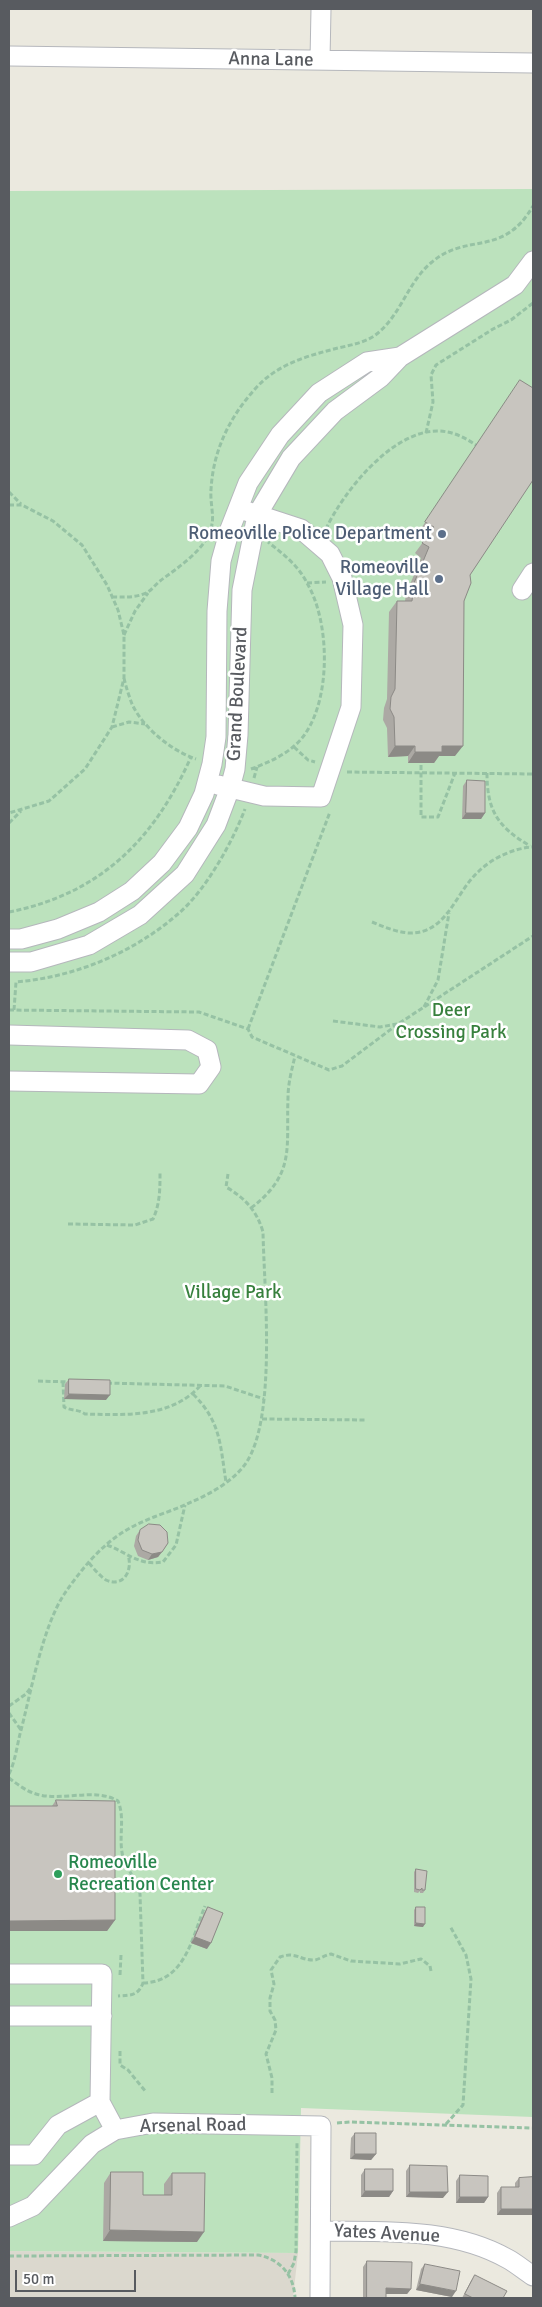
<!DOCTYPE html>
<html>
<head>
<meta charset="utf-8">
<style>
  body { margin:0 }
  #map { position:relative; width:542px; height:2307px; overflow:hidden; background:#ebe9df; font-family:Signika,sans-serif }
  canvas { display:block }
  .frame { position:absolute; inset:0; border:10px solid #585b60; pointer-events:none }
  .scale { position:absolute; left:15px; top:2270px; width:121px; height:22px; box-sizing:border-box; border:2px solid #585b60; border-top:0; padding-left:6px; font-size:15px; line-height:18px; white-space:nowrap; color:#585b60; -webkit-text-stroke:4px #fff; paint-order:stroke }
</style>
</head>
<body>
<div id="map">
<canvas width="542" height="2307"></canvas>
<div class="frame"></div>
<div class="scale">50 m</div>
</div>
<script>
const context = document.querySelector('canvas').getContext('2d');
context.lineJoin = 'round';
function fillPath(path, color) { context.fillStyle = color; context.fill(path, 'evenodd'); }
function strokePath(path, color, width, dash) { context.strokeStyle = color; context.lineWidth = width; context.lineCap = dash ? 'butt' : 'round'; context.setLineDash(dash || []); context.stroke(path); }
function write(font, color, halo, rows, align = 'center') {
  context.font = font + ' Signika,sans-serif'; context.lineWidth = 5; context.setLineDash([]); context.textBaseline = 'middle'; context.strokeStyle = halo; context.fillStyle = color; for (const [text, x, y, turn = 0] of rows) {
    context.save(); context.translate(x, y); context.rotate((+turn || 0) * Math.PI / 180); context.textAlign = isNaN(turn) ? turn : align; if (halo) context.strokeText(text, 0, 0); context.fillText(text, 0, 0); context.restore();
  }
}
fillPath(new Path2D(`
  M 9,2251 L 298,2253 L 293,2298 L 9,2298 Z`), '#dbd8ce');
fillPath(new Path2D(`
  M 533,189 L 533,2117 L 301,2108 L 298,2253 L 9,2251 L 9,191 Z`), '#bce2bd');
const minor = new Path2D(`
  M 9,56 L 533,63
  M 320,60 L 321,9
  M 522,590 L 533,573
  M 218,785 L 264,796 L 321,797 L 351,707 L 353,625 L 342,578 L 330,554 L 301,529 L 246,511
  M 9,939 L 21,939 L 58,929 L 99,912 L 132,891 L 162,863 L 188,828 L 204,794 L 212,764 L 216,737 L 217,611 L 221,561 L 230,529 L 248,483 L 280,435 L 319,393 L 367,362 L 400,357
  M 9,962 L 31,962 L 89,945 L 140,915 L 185,874 L 216,825 L 230,788 L 235,769 L 238,735 L 242,590 L 257,515 L 291,458 L 335,411 L 381,377 L 400,357 L 515,285 L 533,261
  M 9,1035 L 188,1040 L 207,1050 L 211,1067 L 199,1084 L 9,1081
  M 9,1974 L 102,1974 L 100,2102 L 115,2130
  M 9,2016 L 102,2016
  M 9,2155 L 34,2155 L 58,2125 L 100,2102
  M 9,2217 L 33,2206 L 92,2144 L 115,2130 L 153,2123 L 321,2126 L 320,2298
  M 322,2231 C 384,2232 452,2227 508,2259 C 517,2264 525,2271 533,2276`);
strokePath(minor, '#b5b7bc', 21);
strokePath(new Path2D(`
  M 426,433 L 433,402 L 431,375 L 436,365 L 493,329 L 511,320 L 533,303
  M 9,492 L 21,504
  M 9,505 L 22,505 L 53,521 L 82,545 L 107,585 L 118,610 L 124,635 L 124,678 L 112,727 L 85,769 L 49,801 L 9,813
  M 326,529 C 343,492 392,431 437,431 C 452,431 464,437 476,445
  M 307,583 L 326,582
  M 112,597 C 124,597 135,598 146,593 C 151,591 155,585 160,581 C 177,568 209,548 212,524 C 214,516 210,501 211,490 C 213,451 229,418 255,389 C 277,364 307,356 338,348 C 351,345 363,343 374,336 C 401,317 407,282 432,262 C 467,232 503,258 533,206
  M 124,635 L 135,611 L 148,593
  M 124,678 C 126,687 129,696 132,704 C 143,728 172,751 196,759
  M 112,727 L 129,722 L 145,724
  M 294,747 L 308,760 L 315,762
  M 421,765 L 421,817 L 438,817 L 455,773
  M 251,769 C 270,762 293,752 305,734 C 331,697 330,622 307,583 C 298,565 283,554 268,542
  M 347,772 L 533,774
  M 487,773 C 487,811 498,827 530,846
  M 254,778 L 257,767
  M 9,823 L 21,811
  M 9,912 C 100,894 154,840 191,757
  M 372,922 C 384,927 396,932 409,933 C 447,934 455,893 478,872 C 492,858 514,848 533,847
  M 424,1007 L 438,980 L 449,913
  M 9,1010 L 199,1012 L 248,1029 L 252,1037 L 329,1070 L 342,1066 L 398,1024 L 533,936
  M 14,1010 L 16,982 C 75,977 133,953 178,914 C 206,890 232,843 245,809
  M 333,1021 L 380,1027 L 397,1024
  M 248,1029 L 330,812
  M 251,1208 C 296,1174 286,1147 288,1098 C 288,1083 292,1069 295,1056
  M 68,1224 L 135,1225 L 153,1219 C 160,1204 160,1189 160,1173
  M 38,1381 L 71,1382
  M 63,1382 L 64,1407 C 71,1411 78,1409 85,1414 C 125,1415 171,1418 200,1386
  M 107,1383 L 225,1386 L 264,1399
  M 193,1394 C 221,1422 220,1444 226,1482
  M 262,1419 L 366,1420
  M 107,1545 C 128,1553 139,1566 163,1562 L 176,1545 L 185,1505
  M 89,1563 C 94,1569 100,1576 106,1580 C 124,1588 133,1570 128,1555
  M 9,1706 L 26,1694 L 32,1686
  M 9,1713 L 21,1730
  M 9,1774 C 15,1762 17,1746 20,1734 C 31,1693 42,1627 65,1593 C 80,1571 101,1545 125,1531 C 144,1519 167,1513 187,1504 C 208,1495 233,1482 246,1463 C 277,1417 264,1289 263,1232 C 257,1211 245,1198 226,1187 L 228,1174
  M 9,1778 C 17,1784 26,1791 36,1794 C 62,1802 95,1787 118,1801 C 125,1818 119,1835 122,1852 C 124,1867 137,1879 140,1894 L 143,1983 C 138,1996 131,1995 118,1996
  M 120,1975 L 121,1955
  M 143,1983 C 185,1982 192,1938 205,1906
  M 120,2051 L 120,2065 L 128,2070 L 146,2092
  M 272,2093 L 272,2078 L 266,2054 L 276,2030 L 275,2020 L 270,2011 L 270,1998 L 274,1984 L 271,1970 L 280,1957 C 296,1951 301,1961 315,1960 C 320,1959 325,1955 331,1954 L 351,1961 L 400,1964 L 421,1959 L 430,1966 L 431,1971
  M 337,2123 L 350,2122 L 533,2128
  M 446,2124 L 463,2105 L 471,1979 L 466,1955 L 450,1926
  M 9,2256 L 258,2255 C 280,2259 294,2275 295,2298
  M 288,2274 L 294,2263 L 296,2251 L 297,2142`), '#96c2a4', 3, [5, 2.5]);
strokePath(minor, '#fff', 19);
fillPath(new Path2D(`
  M 513,391 L 464,601 L 455,756 L 439,756 L 434,763 L 408,763 L 408,756 L 388,757 L 387,728 L 383,720 L 384,708 L 387,699 L 389,612 L 397,601 L 405,601 L 406,594 L 421,558 L 415,553 L 426,538 L 418,533 Z
  M 467,780 L 485,813 L 481,819 L 462,819 L 463,786 Z
  M 69,1379 L 106,1400 L 64,1399 L 65,1384 Z
  M 140,1530 L 168,1543 L 158,1557 L 148,1560 L 138,1556 L 134,1546 L 136,1536 Z
  M 56,1800 L 115,1920 L 107,1931 L 9,1931 L 9,1806 L 52,1806 Z
  M 416,1869 L 425,1890 L 423,1893 L 420,1893 L 420,1891 L 418,1893 L 414,1892 L 414,1872 Z
  M 208,1907 L 207,1949 L 191,1943 L 204,1913 Z
  M 416,1907 L 423,1927 L 414,1926 L 414,1910 Z
  M 355,2133 L 376,2154 L 371,2160 L 350,2159 L 351,2138 Z
  M 410,2165 L 443,2198 L 406,2197 L 406,2171 Z
  M 365,2169 L 393,2191 L 389,2197 L 361,2197 L 361,2175 Z
  M 111,2172 L 143,2195 L 164,2195 L 164,2184 L 172,2173 L 197,2242 L 103,2241 L 104,2183 Z
  M 460,2175 L 488,2197 L 484,2203 L 456,2203 L 456,2181 Z
  M 533,2177 L 533,2215 L 497,2215 L 497,2193 L 501,2187 L 515,2187 L 515,2183 L 519,2178 Z
  M 367,2261 L 411,2289 L 407,2294 L 386,2294 L 386,2298 L 363,2298 L 363,2267 Z
  M 425,2264 L 452,2297 L 416,2290 L 421,2269 Z
  M 475,2275 L 503,2298 L 462,2298 L 471,2281 Z`), '#aca9a4');
fillPath(new Path2D(`
  M 395,746 L 415,746 L 408,756 L 388,757 Z
  M 442,746 L 463,746 L 455,756 L 439,756 L 434,763 L 408,763 L 415,752 Z
  M 466,813 L 485,813 L 481,819 L 462,819 Z
  M 69,1394 L 110,1395 L 106,1400 L 64,1399 Z
  M 162,1552 L 158,1557 L 148,1560 L 152,1554 Z
  M 115,1920 L 107,1931 L 9,1931 L 9,1921 Z
  M 416,1923 L 425,1924 L 423,1927 L 414,1926 Z
  M 195,1937 L 211,1943 L 207,1949 L 191,1943 Z
  M 355,2154 L 376,2154 L 371,2160 L 350,2159 Z
  M 365,2191 L 393,2191 L 389,2197 L 361,2197 Z
  M 410,2192 L 448,2192 L 443,2198 L 406,2197 Z
  M 460,2197 L 488,2197 L 484,2203 L 456,2203 Z
  M 501,2209 L 533,2209 L 533,2215 L 497,2215 Z
  M 110,2230 L 204,2232 L 197,2242 L 103,2241 Z
  M 420,2284 L 456,2291 L 452,2297 L 416,2290 Z
  M 386,2288 L 411,2289 L 407,2294 L 382,2294 Z`), '#8c8a86');
const building = new Path2D(`
  M 520,380 L 533,388 L 533,480 L 470,575 L 471,583 L 464,601 L 463,746 L 442,746 L 442,752 L 415,752 L 415,746 L 395,746 L 394,717 L 390,709 L 391,697 L 395,689 L 397,601 L 412,601 L 414,583 L 429,547 L 422,543 L 434,527 L 425,522 Z
  M 467,780 L 485,781 L 485,813 L 466,813 Z
  M 69,1379 L 110,1380 L 110,1395 L 69,1394 Z
  M 149,1524 L 160,1525 L 167,1532 L 168,1543 L 162,1552 L 152,1554 L 142,1550 L 138,1540 L 140,1530 Z
  M 56,1800 L 115,1801 L 115,1920 L 9,1921 L 9,1806 L 57,1806 Z
  M 416,1869 L 427,1871 L 425,1890 L 422,1890 L 422,1888 L 420,1890 L 416,1889 Z
  M 208,1907 L 223,1913 L 211,1943 L 195,1937 Z
  M 416,1907 L 425,1907 L 425,1924 L 416,1923 Z
  M 355,2133 L 376,2133 L 376,2154 L 355,2154 Z
  M 410,2165 L 447,2166 L 448,2192 L 410,2192 Z
  M 365,2169 L 393,2169 L 393,2191 L 365,2191 Z
  M 111,2172 L 143,2172 L 143,2195 L 172,2195 L 172,2173 L 205,2173 L 204,2232 L 110,2230 Z
  M 460,2175 L 488,2176 L 488,2197 L 460,2197 Z
  M 533,2177 L 533,2209 L 501,2209 L 501,2187 L 519,2187 L 519,2178 Z
  M 367,2261 L 412,2262 L 411,2289 L 386,2288 L 386,2298 L 367,2298 Z
  M 425,2264 L 460,2271 L 456,2291 L 420,2284 Z
  M 475,2275 L 507,2291 L 503,2298 L 473,2298 L 465,2294 Z`);
fillPath(building, '#c8c5bf');
strokePath(building, '#8c8a86', 1);
for (const [x, y, r, color] of [
  [442,534,5,"#5c6f8a"],
  [439,579,5,"#5c6f8a"],
  [58,1874,5,"#2e9e5b"]
]) { const dot = new Path2D(); dot.arc(x, y, r, 0, 2 * Math.PI); context.fillStyle = color; context.fill(dot); strokePath(dot, '#fff', 2); }
write('19px', '#585b60', '#fff', [
  ["Anna Lane",271,60,1],
  ["Grand Boulevard",238,694,-87],
  ["Arsenal Road",193,2126,-1],
  ["Yates Avenue",387,2234,3]
]);
write('19px', '#4e5e75', '#fff', [
  ["Romeoville Police Department",432,534],
  ["Romeoville",429,568],
  ["Village Hall",429,590]
], 'right');
write('19px', '#37803d', '#fff', [
  ["Deer",451,1011],
  ["Crossing Park",451,1033],
  ["Village Park",233,1293]
]);
write('19px', '#27864d', '#fff', [
  ["Romeoville",68,1863],
  ["Recreation Center",68,1885]
], 'left');
</script>
</body>
</html>
